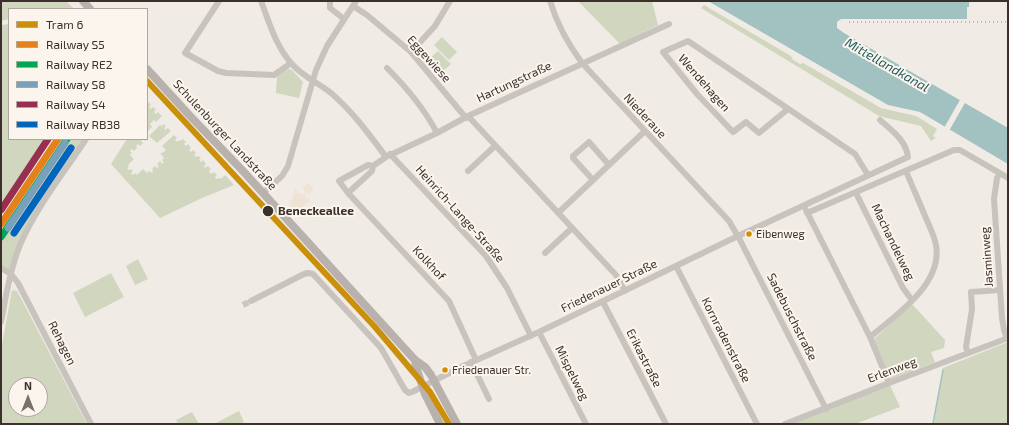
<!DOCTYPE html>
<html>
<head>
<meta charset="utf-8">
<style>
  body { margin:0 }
  #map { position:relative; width:1009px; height:425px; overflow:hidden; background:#f0ebe5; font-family:"Exo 2",sans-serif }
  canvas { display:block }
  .frame { position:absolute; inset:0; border:2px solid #3b302b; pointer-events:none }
  .legend { position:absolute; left:8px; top:8px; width:140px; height:132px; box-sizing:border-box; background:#fbf5ee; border:1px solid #aea6a0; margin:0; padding:5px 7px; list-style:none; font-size:12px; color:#3b302b }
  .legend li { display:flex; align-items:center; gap:8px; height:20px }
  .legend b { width:20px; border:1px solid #aea6a0 }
  .north { position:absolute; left:8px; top:377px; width:40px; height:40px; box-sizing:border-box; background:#fbf5ee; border:1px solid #aea6a0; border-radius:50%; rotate:0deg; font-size:11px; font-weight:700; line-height:16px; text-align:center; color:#3b302b }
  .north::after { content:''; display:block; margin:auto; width:14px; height:18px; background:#7a716c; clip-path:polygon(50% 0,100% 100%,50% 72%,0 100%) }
</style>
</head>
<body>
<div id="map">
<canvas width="1009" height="425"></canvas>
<div class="frame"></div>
<ul class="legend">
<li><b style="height:5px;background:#ca900b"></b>Tram 6</li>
<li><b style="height:5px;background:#e4811a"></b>Railway S5</li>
<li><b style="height:5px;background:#00a651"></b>Railway RE2</li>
<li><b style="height:5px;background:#79a1b9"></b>Railway S8</li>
<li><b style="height:5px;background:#972f50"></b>Railway S4</li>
<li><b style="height:5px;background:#0065bd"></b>Railway RB38</li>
</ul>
<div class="north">N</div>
</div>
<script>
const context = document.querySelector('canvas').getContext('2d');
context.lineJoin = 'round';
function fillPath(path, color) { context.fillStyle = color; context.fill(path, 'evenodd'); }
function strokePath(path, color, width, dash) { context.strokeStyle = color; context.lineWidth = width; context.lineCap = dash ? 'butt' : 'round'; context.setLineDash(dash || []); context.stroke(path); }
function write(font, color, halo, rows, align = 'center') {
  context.font = font + ' "Exo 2",sans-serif'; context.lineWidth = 4; context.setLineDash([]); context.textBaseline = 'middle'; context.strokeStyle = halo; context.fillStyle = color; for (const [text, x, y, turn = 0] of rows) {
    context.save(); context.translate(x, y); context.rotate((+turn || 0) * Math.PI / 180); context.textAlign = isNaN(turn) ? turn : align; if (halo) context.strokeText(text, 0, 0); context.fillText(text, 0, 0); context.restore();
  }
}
fillPath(new Path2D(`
  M 1,1 L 66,1 L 73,8 L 9,9 L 9,19 L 1,21 Z
  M 578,1 L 652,1 L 658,25 L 620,44 Z
  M 704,5 L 791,56 L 793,60 L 800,64 L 803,63 L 881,108 L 916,116 L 937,129 L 933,136 L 936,138 L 931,141 L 921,126 L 879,116 L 701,8 Z
  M 9,24 L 9,139 L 51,139 L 1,214 L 1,25 Z
  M 442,37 L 457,52 L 449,60 L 434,45 Z
  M 438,51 L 451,64 L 439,75 L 429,65 L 432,63 L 428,60 Z
  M 289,69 L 292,70 L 303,82 L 299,98 L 276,93 L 277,76 L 286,70 Z
  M 149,102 L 151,105 L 149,107 L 151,109 L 153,107 L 156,110 L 154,112 L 156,114 L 158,112 L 162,116 L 156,122 L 154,120 L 150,124 L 152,127 L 147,132 L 147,104 Z
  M 164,124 L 166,126 L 164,128 L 165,130 L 168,128 L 171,131 L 157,143 L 149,136 L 160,125 L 162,126 Z
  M 174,135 L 177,138 L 175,140 L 177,142 L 179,140 L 180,141 L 183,139 L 186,142 L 184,144 L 186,146 L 188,144 L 191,148 L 189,150 L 191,152 L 193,150 L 196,153 L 194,155 L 196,157 L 198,156 L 201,158 L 199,160 L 201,162 L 203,160 L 206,164 L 204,166 L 205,168 L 208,166 L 211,169 L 209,171 L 211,174 L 214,172 L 217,175 L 215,177 L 216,179 L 219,178 L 221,179 L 225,175 L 234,185 L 202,198 L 160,218 L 111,164 L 127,139 L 147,139 L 147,138 L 148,139 L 145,141 L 143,139 L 141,141 L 143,143 L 140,146 L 138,144 L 136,146 L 137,148 L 134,151 L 132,149 L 130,151 L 132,153 L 130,155 L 134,159 L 128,165 L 129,166 L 127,169 L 129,170 L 131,169 L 133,171 L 131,173 L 133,175 L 136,173 L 137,175 L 143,169 L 147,173 L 149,171 L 152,173 L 153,171 L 152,169 L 155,166 L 157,168 L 159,166 L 157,164 L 160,161 L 162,164 L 164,162 L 162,160 L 164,158 L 160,153 L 162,153 L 166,150 L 162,146 Z
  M 70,139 L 86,139 L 32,221 L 11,274 L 1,268 L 1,242 Z
  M 138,259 L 148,279 L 135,285 L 126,266 Z
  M 111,273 L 124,297 L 85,317 L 73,293 Z
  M 12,290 L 17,291 L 87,424 L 1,424 L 1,350 ZM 16,385 L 40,385 L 40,409 L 16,409 Z
  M 912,304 L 945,340 L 944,348 L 931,352 L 935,362 L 892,379 L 889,377 L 874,339 Z
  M 1008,342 L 1008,424 L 934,424 L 943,368 Z
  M 889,383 L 900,407 L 855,424 L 781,424 Z
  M 239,411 L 244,422 L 241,424 L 214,424 Z
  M 192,412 L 199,424 L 178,424 L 176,420 Z`), '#d1d6bf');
fillPath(new Path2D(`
  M 308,183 L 314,189 L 309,194 L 306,193 L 305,197 L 307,199 L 308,199 L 310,200 L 309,202 L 307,202 L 306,204 L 304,205 L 301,210 L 296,212 L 296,209 L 292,208 L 290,203 L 293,198 L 292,197 L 295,192 L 294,189 L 297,190 L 297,192 L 298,193 L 304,194 L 305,192 L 303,187 Z`), '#eee3d5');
fillPath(new Path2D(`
  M 708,1 L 969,1 L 969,7 L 967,7 L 967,19 L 841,19 L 837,22 L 837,28 L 844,33 L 1008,128 L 1008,164 L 920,112 L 888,105 Z`), '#a1c2c1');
fillPath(new Path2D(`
  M 961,98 L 966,101 L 949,131 L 944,128 Z`), '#f0ebe5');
strokePath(new Path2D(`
  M 933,424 L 943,370`), '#a1c2c1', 1.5);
strokePath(new Path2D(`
  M 243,305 L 251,301`), '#ccc6c0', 6, [6, 3]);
strokePath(new Path2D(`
  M 219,1 L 185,53 L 218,71 L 226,73 L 274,75 L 291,63
  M 261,1 C 269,22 276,47 292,64 C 303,77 319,83 331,93 C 353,112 369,134 386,157
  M 330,1 L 330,8 L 344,19
  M 550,1 C 557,24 568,44 582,63 L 729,221 L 740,240 L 826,409
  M 353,6 L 367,15 L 411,52 L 466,118
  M 411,52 L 435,26 L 450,1
  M 387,68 C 407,88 424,108 437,133
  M 788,109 L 759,133 L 746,122 L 733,132 L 697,94 L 663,52 L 688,41 L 855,154 L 868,175
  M 468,116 L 616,275 L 625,291
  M 390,154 L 486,256 L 507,288 L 531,336
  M 373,166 L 372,171 L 348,193 L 339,181 L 368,165 L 373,166 L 386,157 L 437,133 L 468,116 L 669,24
  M 468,171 L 495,146
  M 1000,173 L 997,178 L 994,199 L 1002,318 L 1004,330 L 1007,339
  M 593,180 L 573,158 L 573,156 L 589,142 L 609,165
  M 263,193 L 282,176 L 288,166 L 316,70 L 327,46 L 356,1
  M 348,193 L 449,301 L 476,360
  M 856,193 L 903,288 L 912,300
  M 806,210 L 870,337 L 889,383
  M 558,213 L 645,131
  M 807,213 L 954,150 L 960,150 L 1008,178
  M 545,253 L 572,228
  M 676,266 L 757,424
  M 1,268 L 11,274 L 18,283 L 91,424
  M 251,301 L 304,274 L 308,273 L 313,274 L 381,348 L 405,390 L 409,393 L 412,392 L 461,367 L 539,332 L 738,236 L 908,157 C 906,140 891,130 880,120
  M 603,302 L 666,424
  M 1,322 C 6,296 10,270 20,245 C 36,207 64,173 86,139
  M 539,332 L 586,424
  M 870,337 C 896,315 943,284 936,245 C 934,235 929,225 925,216 C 919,201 912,186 906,171
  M 968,353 L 966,347 L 972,309 L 971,292 L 1000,290
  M 471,362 L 489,399
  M 785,424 L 889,383 L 1008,338`), '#c9c3be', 6);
strokePath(new Path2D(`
  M 83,1 L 90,9
  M 147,69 L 190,116 L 242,170 L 415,360 L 425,367 L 431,375 L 457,424
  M 415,360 L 416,367 L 425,394 L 440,424`), '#b8b1ad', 8);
strokePath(new Path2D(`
  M 849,22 L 1008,22`), '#b1aca8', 1.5, [1, 3]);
strokePath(new Path2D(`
  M 1,224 L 58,139`), '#e4811a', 7);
strokePath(new Path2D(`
  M 1,237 L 67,139`), '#00a651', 7);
strokePath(new Path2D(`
  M 8,228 L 65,143`), '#79a1b9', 7);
strokePath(new Path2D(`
  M 1,210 L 48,139`), '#972f50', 7);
strokePath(new Path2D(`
  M 14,233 L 71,148`), '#0065bd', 7);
strokePath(new Path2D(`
  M 147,81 L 375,327 L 430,392 L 449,424`), '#ca900b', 6);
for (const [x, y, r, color] of [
  [268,211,6,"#3b302b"],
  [749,234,3.5,"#d18e09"],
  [445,370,3.5,"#d18e09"]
]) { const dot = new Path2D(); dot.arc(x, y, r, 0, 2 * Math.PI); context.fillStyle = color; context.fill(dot); strokePath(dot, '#fbf5ee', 1.5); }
write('11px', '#3b302b', '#fbf5ee', [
  ["Eibenweg",756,234],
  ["Friedenauer Str.",452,370]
], 'left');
write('12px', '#3b302b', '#fbf5ee', [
  ["Eggewiese",429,59,48],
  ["Hartungstraße",514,82,-25],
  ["Wendehagen",704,83,49],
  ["Niederaue",645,116,47],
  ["Schulenburger Landstraße",225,135,47],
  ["Heinrich-Lange-Straße",460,214,48],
  ["Machandelweg",893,242,64],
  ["Jasminweg",987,257,-94],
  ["Kolkhof",429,263,47],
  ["Friedenauer Straße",609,286,-26],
  ["Sadebuschstraße",792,317,63],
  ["Kornradenstraße",726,340,63],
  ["Rehagen",62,343,63],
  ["Erikastraße",644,358,63],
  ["Erlenweg",892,370,-21],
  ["Mispelweg",572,373,63]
]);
write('bold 12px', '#3b302b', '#fbf5ee', [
  ["Beneckeallee",278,211]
], 'left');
write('italic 13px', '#1f5a5e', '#fbf5ee', [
  ["Mittellandkanal",887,65,30]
]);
</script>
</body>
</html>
